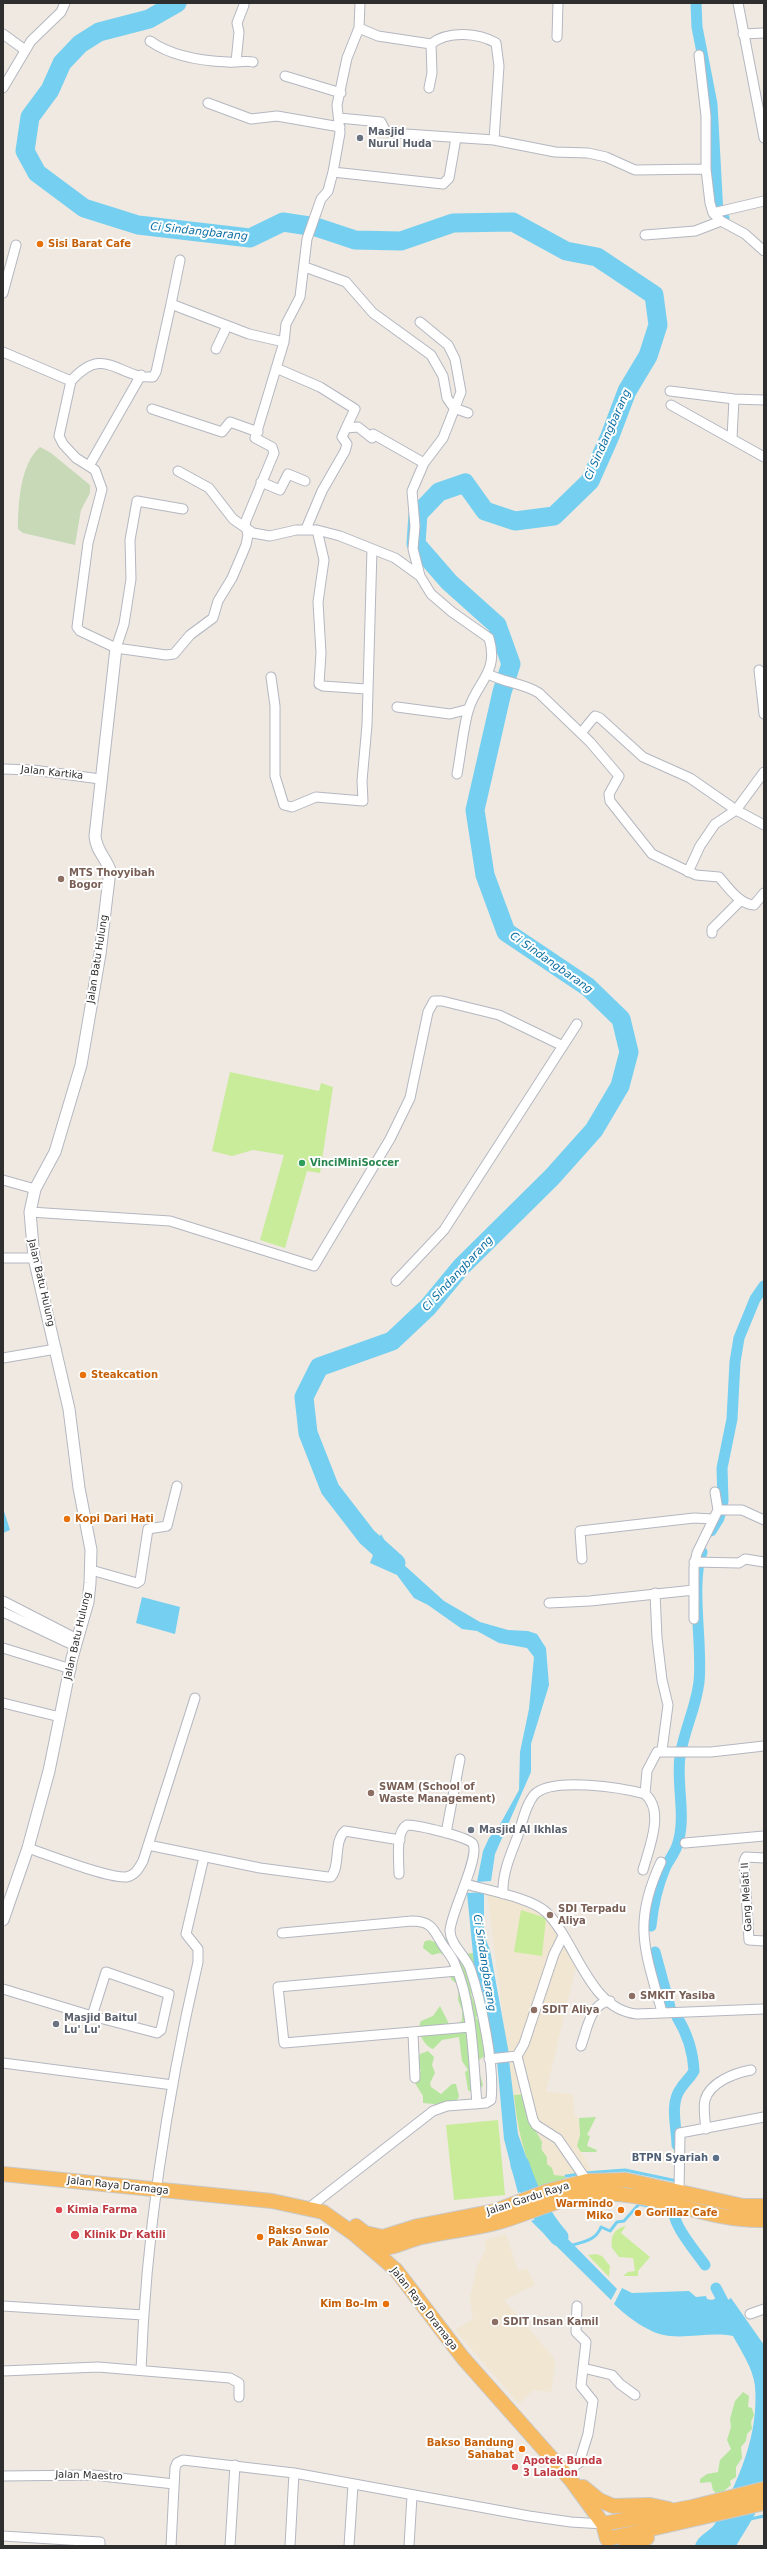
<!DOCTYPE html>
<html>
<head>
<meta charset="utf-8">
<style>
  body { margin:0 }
  #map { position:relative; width:767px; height:2549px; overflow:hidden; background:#efe9e1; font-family:"DejaVu Sans",sans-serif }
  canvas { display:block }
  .frame { position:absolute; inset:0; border:4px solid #2e2e2e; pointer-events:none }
</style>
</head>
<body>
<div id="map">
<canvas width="767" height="2549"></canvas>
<div class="frame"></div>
</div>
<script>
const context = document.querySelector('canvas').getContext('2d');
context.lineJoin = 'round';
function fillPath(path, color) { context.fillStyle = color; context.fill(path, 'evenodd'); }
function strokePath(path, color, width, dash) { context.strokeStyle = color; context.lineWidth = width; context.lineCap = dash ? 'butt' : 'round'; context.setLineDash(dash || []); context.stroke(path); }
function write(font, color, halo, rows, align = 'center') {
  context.font = font + ' "DejaVu Sans",sans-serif'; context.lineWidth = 4; context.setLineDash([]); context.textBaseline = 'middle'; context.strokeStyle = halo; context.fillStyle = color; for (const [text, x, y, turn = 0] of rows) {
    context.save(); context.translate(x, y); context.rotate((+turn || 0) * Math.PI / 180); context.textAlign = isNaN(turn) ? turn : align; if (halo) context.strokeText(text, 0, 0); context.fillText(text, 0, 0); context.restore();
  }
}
fillPath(new Path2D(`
  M 487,1891 L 547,1916 L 577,1961 L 546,2092 L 573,2094 L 575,2117 L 578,2117 L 582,2153 L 593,2173 L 538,2189 L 521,2147 L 516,2120 Z
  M 506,2234 L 518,2271 L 527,2268 L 535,2285 L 504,2300 L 553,2357 L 555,2364 L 551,2392 L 533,2390 L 519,2404 L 455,2330 L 473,2319 L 470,2298 L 477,2266 L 486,2249 L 485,2240 Z`), '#f0e6d1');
fillPath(new Path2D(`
  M 444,1938 L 448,1938 L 453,1950 L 464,1954 L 473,1953 L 476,1962 L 471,1968 L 476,1992 L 471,1994 L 478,2013 L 476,2018 L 480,2021 L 486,2055 L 476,2062 L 483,2085 L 481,2088 L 471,2092 L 468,2090 L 465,2072 L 468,2070 L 462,2061 L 459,2037 L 442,2040 L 433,2049 C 423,2045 416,2030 421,2021 L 433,2016 L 440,2006 L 450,2026 L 462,2021 L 462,2010 L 458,2000 L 459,1986 L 451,1979 C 448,1968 453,1959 440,1953 L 432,1955 L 423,1948 L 424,1942 L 429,1940 L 440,1944 Z
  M 428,2051 L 434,2057 L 432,2065 L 435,2073 L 430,2083 L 431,2087 L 441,2094 L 452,2084 L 456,2084 L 459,2096 L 456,2103 L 437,2107 L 434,2104 L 423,2103 L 423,2096 L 415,2083 L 421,2070 L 416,2064 L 420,2054 Z
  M 529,2094 L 534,2128 L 542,2142 C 541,2152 541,2148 547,2157 L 547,2164 L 552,2168 L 554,2175 L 564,2176 L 567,2181 L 552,2183 L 538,2188 C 524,2154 518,2132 514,2095 Z
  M 596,2117 L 587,2135 L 590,2136 L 587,2146 L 597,2150 L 596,2152 L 581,2152 L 577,2146 L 580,2135 L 579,2118 Z
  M 743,2392 L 749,2396 L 748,2407 L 752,2408 L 754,2415 L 751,2422 L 752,2429 L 747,2434 L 746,2441 L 741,2447 L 742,2458 L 736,2467 L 736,2477 L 730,2481 L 731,2485 L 724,2491 L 716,2493 L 713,2490 L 711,2482 L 700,2483 L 700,2479 L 707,2474 L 718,2472 L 720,2460 L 731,2449 L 727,2440 L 731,2427 L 730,2419 L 735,2401 Z`), '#b6e59e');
fillPath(new Path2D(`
  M 40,447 L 51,453 L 90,485 L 90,493 L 81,510 L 75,545 L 23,533 L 18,529 C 18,505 20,464 40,447 Z`), '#c8d9b8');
fillPath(new Path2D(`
  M 230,1072 L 319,1091 L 321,1083 L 333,1087 L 320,1173 L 307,1171 L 285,1248 L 260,1240 L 284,1155 L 253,1150 L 232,1156 L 212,1151 Z
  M 521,1910 L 546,1918 L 542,1956 L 514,1952 Z
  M 498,2120 L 505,2195 L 454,2200 L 446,2125 Z
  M 626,2226 L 621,2233 L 650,2257 L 638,2271 L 638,2276 L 623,2276 L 628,2272 L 635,2271 L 633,2258 L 619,2257 L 612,2248 C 610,2237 614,2228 626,2226 Z
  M 596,2254 L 602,2256 L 610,2266 L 609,2277 L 588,2255 Z`), '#c9ec9a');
fillPath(new Path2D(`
  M 3,1508 L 10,1530 L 3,1533 Z
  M 381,1534 L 393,1555 L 444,1601 L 480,1622 L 508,1630 L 528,1631 L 537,1634 L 546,1648 L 549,1685 L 531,1744 L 531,1772 L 495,1854 L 491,1881 L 477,1882 L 483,1851 L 489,1838 L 498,1828 L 519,1790 L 520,1752 L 529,1709 L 534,1657 L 527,1648 L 499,1643 L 477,1631 L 462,1629 L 428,1605 L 414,1598 L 397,1575 L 370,1563 Z
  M 142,1597 L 180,1607 L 175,1634 L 136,1623 Z
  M 484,1892 L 484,1935 L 490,1950 L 509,2054 L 491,2055 L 474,1964 L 467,1893 Z
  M 509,2060 L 518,2134 L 536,2185 L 518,2193 L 504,2139 L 497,2061 Z
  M 552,2213 L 564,2235 L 617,2289 L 611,2300 L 531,2221 Z
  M 622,2288 L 632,2293 L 689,2291 L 696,2297 L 706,2296 L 707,2299 L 712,2300 L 721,2296 L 728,2300 L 731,2298 L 764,2345 L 764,2493 C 757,2514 747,2527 736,2546 L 695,2546 C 698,2534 711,2532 716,2522 C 739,2479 759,2435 755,2386 C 753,2368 741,2351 733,2336 C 711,2332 691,2338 670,2336 C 651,2335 627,2317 614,2304 Z`), '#75cff0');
strokePath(new Path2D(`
  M 585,2173 L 625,2170 L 677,2181
  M 566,2176 L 580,2174
  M 570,2246 C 583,2241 595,2242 601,2227 L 610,2231 L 617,2222 L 624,2221 L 639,2204 L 672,2212
  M 750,2519 L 764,2516`), '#75cff0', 3);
strokePath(new Path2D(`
  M 696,3 L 697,27 L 712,104 L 718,214 L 724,218
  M 711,1531 L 719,1518 L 723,1501 L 722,1468 L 732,1419 L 735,1362 L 739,1338 L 755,1299 L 764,1286
  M 651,1926 C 653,1905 657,1887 665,1868 C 669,1860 674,1854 677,1846 C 687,1817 676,1785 680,1756 C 684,1730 696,1708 699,1682 C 703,1645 690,1585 702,1552
  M 655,1952 L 670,2007
  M 677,2017 C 687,2033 693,2052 694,2071 C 690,2078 685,2082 681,2088 C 669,2104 677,2127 677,2145
  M 674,2198 C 667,2221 693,2247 705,2265
  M 716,2288 L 727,2309`), '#75cff0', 11);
strokePath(new Path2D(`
  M 177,3 L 149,19 L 99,32 L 80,44 L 62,63 L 50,90 L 30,117 L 25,151 L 37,173 L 84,208 L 138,225 L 250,238 L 283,222 L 316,227 L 355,240 L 401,241 L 453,223 L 513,222 L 566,251 L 597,257 L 654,295 L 658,325 L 648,356 L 627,391 L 610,436 L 590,481 L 554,516 L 515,521 L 485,511 L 465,483 L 439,492 L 418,514 L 416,544 L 449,582 L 497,625 L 511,664 L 502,692 L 475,810 L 485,875 L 506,932 L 588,987 L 621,1019 L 629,1052 L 620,1086 L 594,1130 L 552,1177 L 461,1267 L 428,1307 L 392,1341 L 319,1367 L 304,1397 L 308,1433 L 330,1489 L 367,1537 L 396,1563
  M 520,2165 C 529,2192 540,2216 559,2237`), '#75cff0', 19);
const minor = new Path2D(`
  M 738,3 L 764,138
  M 359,28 L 378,36 L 431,44 C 448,30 479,33 496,43 L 499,66 L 494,140
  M 3,34 L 25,50
  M 743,34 L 764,33
  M 557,37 L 558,3
  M 150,41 C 171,56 203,61 228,62 C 237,63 244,60 253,62
  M 699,55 L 706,116 L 706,169 L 710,203 L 713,213 L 721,221 L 745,234 L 764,251
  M 236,62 L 239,32 L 237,23 L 244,5
  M 285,76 L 341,93
  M 3,88 L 31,41 L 61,12 L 65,3
  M 429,88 L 432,73 L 431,44
  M 208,103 L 251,119 L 277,116 L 340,127
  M 339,118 L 381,122 L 385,130 L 391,133 L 494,140 L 555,152 L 588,153 L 606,157 L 635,170 L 706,169
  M 333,172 L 443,184 L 449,178 L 456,138
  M 713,213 L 764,201
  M 645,235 L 695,231 L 721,221
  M 305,267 L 346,282 L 373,313 L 431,355 L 443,376 L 447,398 L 454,408 L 468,413
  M 3,293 L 16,245
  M 171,304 L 180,260
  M 216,349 L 227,326
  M 3,352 L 71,381 L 59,436 L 63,444 L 76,458 L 95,470 L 102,489 L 88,543 L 77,627 L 80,631 L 116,648 L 166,655 L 174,654 L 190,635 L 213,618 L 218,601 L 232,578 L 246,545 L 248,535 L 245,523 L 274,453 L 272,447 L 255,438 L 284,342 L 286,324 L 300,297 L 307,239 L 321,199 L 328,191 L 333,172 L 340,133 L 337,105 L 347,58 L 359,28 L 360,3
  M 276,368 L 320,387 L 355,409 L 346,428 L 358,427 L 372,438 L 373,434 L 424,463
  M 71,381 C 105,343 118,379 153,377 L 156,372 L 171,304 L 249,334 L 284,342
  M 670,391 L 734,399 L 764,400
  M 671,405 L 764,457
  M 152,409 L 222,432 L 230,422 L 258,432
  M 732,438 L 734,399
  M 89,466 L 141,375
  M 178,471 L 209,488 L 233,519 L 253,533 L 270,536 L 296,530 L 317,530 L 340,536 L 395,558 L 420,576 L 431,594 L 452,612 L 489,638 C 499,671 479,680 469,708 C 463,727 461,754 457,774
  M 261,482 L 280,490 L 288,474 L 305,481
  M 306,529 L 322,491 L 345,451 L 347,444 L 342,437 L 346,428
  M 317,530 L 324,560 L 318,602 L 321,653 L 319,684 L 323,686 L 366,689
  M 420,576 L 413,549 L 415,526 L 412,491 L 424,463 L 443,438 L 461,392 L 455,359 L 448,345 L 420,322
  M 116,648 L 124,624 L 131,579 L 130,540 L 137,501 L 183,509
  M 759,670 L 764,714
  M 488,674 C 505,683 523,683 539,693 L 590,742 L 619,776 L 609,794 L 610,801 L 652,854 L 696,875 L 719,877 C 729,888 739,904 754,905 L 764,893
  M 271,677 L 275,706 L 275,776 L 284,805 L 292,807 L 316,797 L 363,801 L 362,781 L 367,725 L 372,549
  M 397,707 L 450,714 L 469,709
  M 581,733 L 595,716 L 600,718 L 643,757 L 690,778 L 736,810 L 764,825
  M 3,769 L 33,770 L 100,779
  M 688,872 L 700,846 L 715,824 L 736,810 L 764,772
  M 712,933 L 712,929 L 740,901
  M 3,1180 L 35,1189
  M 30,1212 L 170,1221 L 314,1266 L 390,1139 L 410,1098 L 428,1012 L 434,1001 L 442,1001 L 499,1015 L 563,1046
  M 3,1258 L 34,1258
  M 396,1281 L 444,1230 L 577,1024
  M 3,1358 L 56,1349
  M 718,1510 L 742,1510 L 764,1520
  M 582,1559 L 580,1531 L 694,1518 L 713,1519
  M 694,1562 L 739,1563 L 745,1559 L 764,1562
  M 91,1570 L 137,1583 L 140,1581 L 148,1529 L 167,1526 L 177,1486
  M 694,1590 L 694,1619
  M 655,1593 L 657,1638 L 662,1680 L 668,1705 L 662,1750
  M 3,1601 L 77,1639
  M 549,1603 L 590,1601 L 694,1590 L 694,1567 L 697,1553 L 718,1510 L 715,1492
  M 3,1612 L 75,1646
  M 3,1648 L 71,1669
  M 3,1703 L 60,1717
  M 645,1794 L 647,1771 L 657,1752 L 711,1752 L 764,1746
  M 446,1833 L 460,1759
  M 685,1843 L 764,1836
  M 148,1845 L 260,1868 L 328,1877 L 331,1877 C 341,1865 333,1842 345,1831 L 400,1840
  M 28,1848 C 49,1855 106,1878 126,1877 C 135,1876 139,1868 143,1861 L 195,1698
  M 764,1858 L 746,1857 L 744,1861 L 749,1940 L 764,1941
  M 661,1862 C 632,1924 645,1950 662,2012
  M 466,1884 C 486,1890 532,1898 546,1912 C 576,1941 589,2010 637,2014 L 764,2009
  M 503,1894 C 502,1874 510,1856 517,1838 C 522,1824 525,1806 534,1795 C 551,1776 623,1788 645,1794 C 665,1811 649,1848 643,1870
  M 282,1933 L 412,1921 C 430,1921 433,1928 441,1942 C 445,1949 451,1955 454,1962 C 473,2005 473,2058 477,2104
  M 457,1971 L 278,1987 L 284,2043 L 470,2027
  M 3,1989 L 92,2016 L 106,1972 L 169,1994 L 161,2030 L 157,2033 L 92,2016
  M 413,2034 L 415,2078
  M 581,2046 C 587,2030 590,2003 610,2001
  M 517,2056 L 533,2120 L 536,2125 L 558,2139 L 587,2181
  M 517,2056 L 524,2044 L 554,1954 L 563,1936
  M 489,2059 L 517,2056
  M 3,2063 L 173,2085
  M 706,2129 C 705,2120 703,2108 705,2100 C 710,2082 735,2073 751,2070
  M 679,2192 L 680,2133 L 764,2117
  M 310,2207 L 433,2111 L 447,2106 L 486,2103 L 491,2100 C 495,2065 481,2001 470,1968 C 465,1955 451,1946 450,1931 C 450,1914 480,1858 473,1844 C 470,1837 417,1825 407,1825 C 395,1832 399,1861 399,1874
  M 3,2306 L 143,2315
  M 577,2306 L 576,2332 L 586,2342 L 583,2368
  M 750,2314 L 764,2309
  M 141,2370 C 146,2233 167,2096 198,1962 L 198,1949 L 186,1934 L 204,1857
  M 3,2371 L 98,2367 L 230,2378 L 239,2383 L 239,2397
  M 564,2473 L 579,2463 L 588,2434 L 593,2401 L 581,2386 L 583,2368 L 612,2375 L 620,2384 L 635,2395
  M 3,2476 L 93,2475 L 174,2484
  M 3,2536 L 100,2542 L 100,2546
  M 171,2546 L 175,2468 L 177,2463 L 183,2460 L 294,2473 L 529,2516 L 571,2522 L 603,2524
  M 230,2546 L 235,2465
  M 290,2546 L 294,2473
  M 349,2546 L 353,2485
  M 409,2546 L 412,2496`);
const tertiary = new Path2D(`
  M 3,1920 L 28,1848 L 49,1771 L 72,1658 L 88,1602 L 90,1583 L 91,1550 L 79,1488 L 69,1409 L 34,1258 L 30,1212 L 35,1189 L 55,1152 L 81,1065 L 100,954 L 110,870 C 105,857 96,850 95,836 L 116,648`);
const trunk = new Path2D(`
  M 3,2174 L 272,2201 L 323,2212 L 354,2234 L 396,2270 L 463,2358 L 571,2480 L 603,2524 L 607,2539 L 764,2503
  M 356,2226 L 365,2233 L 383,2237 L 418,2226 L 495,2211 L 548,2191 L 587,2181 L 626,2180 L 743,2206 L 764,2206
  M 373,2249 C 390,2250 405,2241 422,2237 C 447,2231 474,2229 499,2222 C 530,2213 556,2199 588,2195 C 649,2187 704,2222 764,2220
  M 583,2487 L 599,2500 L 613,2506 L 650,2505 L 669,2509
  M 603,2524 L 692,2507 L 764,2489
  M 626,2546 L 647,2538`);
strokePath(minor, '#b4b7c1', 11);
strokePath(tertiary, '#b4b7c1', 13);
strokePath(trunk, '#c9c9c9', 16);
strokePath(minor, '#fff', 9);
strokePath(tertiary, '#fff', 11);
strokePath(trunk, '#f8ba60', 14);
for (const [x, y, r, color] of [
  [360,138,4,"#6b7280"],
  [40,244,4,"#e8710a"],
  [61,879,4,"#8d6e63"],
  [302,1163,4,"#2e9e5b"],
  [83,1375,4,"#e8710a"],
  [67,1519,4,"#e8710a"],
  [371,1793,4,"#8d6e63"],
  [471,1830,4,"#6b7280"],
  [550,1915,4,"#8d6e63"],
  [632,1996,4,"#8d6e63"],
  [534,2010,4,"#8d6e63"],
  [56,2024,4,"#6b7280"],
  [716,2158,4,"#5c6f8a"],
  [59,2210,4,"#e0444e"],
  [621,2210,4,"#e8710a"],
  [638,2213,4,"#e8710a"],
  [75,2235,5,"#e0444e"],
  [260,2237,4,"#e8710a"],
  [386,2304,4,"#e8710a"],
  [495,2322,4,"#8d6e63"],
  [522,2449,4,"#e8710a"],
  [515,2467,4,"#e0444e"]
]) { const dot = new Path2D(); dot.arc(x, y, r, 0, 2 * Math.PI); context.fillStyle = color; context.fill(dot); strokePath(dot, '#fff', 1.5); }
write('bold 10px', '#5b616d', '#fff', [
  ["Masjid",368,132],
  ["Nurul Huda",368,144],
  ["Masjid Al Ikhlas",479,1830],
  ["Masjid Baitul",64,2018],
  ["Lu' Lu'",64,2030]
], 'left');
write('bold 10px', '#c56008', '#fff', [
  ["Sisi Barat Cafe",48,244],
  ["Steakcation",91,1375],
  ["Kopi Dari Hati",75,1519],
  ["Warmindo",613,2204,"right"],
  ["Miko",613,2216,"right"],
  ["Gorillaz Cafe",646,2213],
  ["Bakso Solo",268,2231],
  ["Pak Anwar",268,2243],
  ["Kim Bo-Im",378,2304,"right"],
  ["Bakso Bandung",514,2443,"right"],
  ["Sahabat",514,2455,"right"]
], 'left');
write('10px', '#2e2e2e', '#fff', [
  ["Jalan Kartika",52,773,6],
  ["Jalan Batu Hulung",98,959,-81],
  ["Jalan Batu Hulung",41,1283,77],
  ["Jalan Batu Hulung",78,1636,-77],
  ["Gang Melati II",747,1897,-93],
  ["Jalan Raya Dramaga",118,2186,6],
  ["Jalan Gardu Raya",528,2199,-18],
  ["Jalan Raya Dramaga",424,2309,52],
  ["Jalan Maestro",89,2476,2]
]);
write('bold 10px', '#785e54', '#fff', [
  ["MTS Thoyyibah",69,873],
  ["Bogor",69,885],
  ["SWAM (School of",379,1787],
  ["Waste Management)",379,1799],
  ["SDI Terpadu",558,1909],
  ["Aliya",558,1921],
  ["SMKIT Yasiba",640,1996],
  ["SDIT Aliya",542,2010],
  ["SDIT Insan Kamil",503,2322]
], 'left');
write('bold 10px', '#27864d', '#fff', [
  ["VinciMiniSoccer",310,1163]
], 'left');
write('bold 10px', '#4e5e75', '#fff', [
  ["BTPN Syariah",708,2158]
], 'right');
write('bold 10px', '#be3a42', '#fff', [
  ["Kimia Farma",67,2210],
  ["Klinik Dr Katili",84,2235],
  ["Apotek Bunda",523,2461],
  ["3 Laladon",523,2473]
], 'left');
write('italic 11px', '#0d6fa3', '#fff', [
  ["Ci Sindangbarang",199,232,6],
  ["Ci Sindangbarang",608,435,-66],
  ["Ci Sindangbarang",551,963,35],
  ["Ci Sindangbarang",458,1274,-47],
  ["Ci Sindangbarang",484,1963,81]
]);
</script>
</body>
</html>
